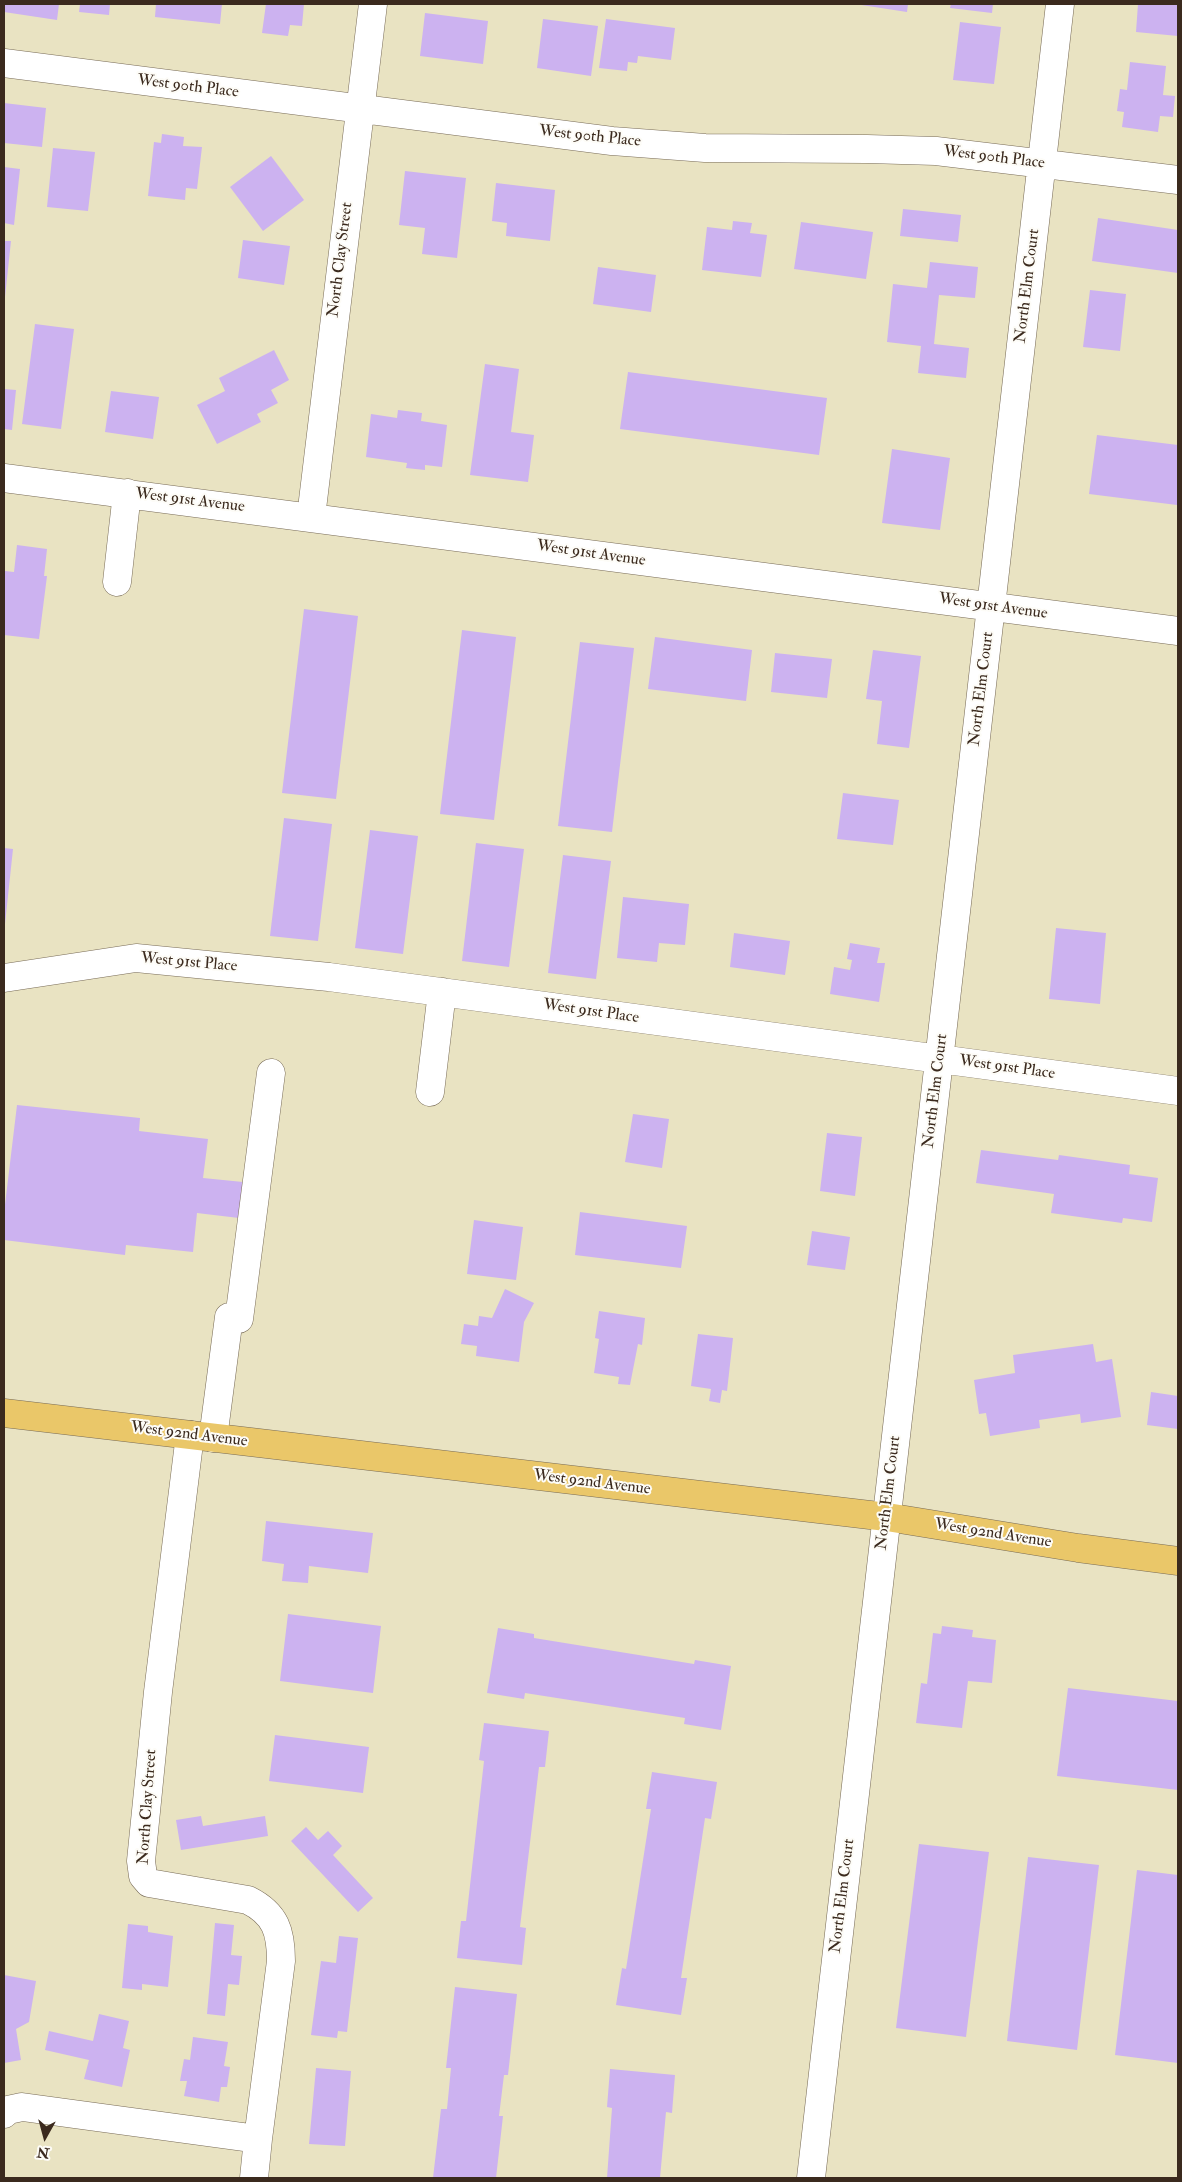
<!DOCTYPE html>
<html>
<head>
<meta charset="utf-8">
<style>
  body { margin:0 }
  #map { position:relative; width:1182px; height:2182px; overflow:hidden; background:#e9e3c2; font-family:"IM FELL Double Pica",serif }
  canvas { display:block }
  .frame { position:absolute; inset:0; border:5px solid #3b2a1e; pointer-events:none }
  .north { position:absolute; left:20px; top:2112px; width:50px; height:50px; -webkit-text-stroke:4px #fdfcf7; paint-order:stroke; rotate:187deg; font-size:14px; font-weight:700; line-height:20px; text-align:center; color:#3b2a1e }
  .north::after { content:''; display:block; margin:auto; width:18px; height:22px; background:#3b2a1e; clip-path:polygon(50% 0,100% 100%,50% 72%,0 100%) }
</style>
</head>
<body>
<div id="map">
<canvas width="1182" height="2182"></canvas>
<div class="frame"></div>
<div class="north">N</div>
</div>
<script>
const context = document.querySelector('canvas').getContext('2d');
context.lineJoin = 'round';
function fillPath(path, color) { context.fillStyle = color; context.fill(path, 'evenodd'); }
function strokePath(path, color, width, dash) { context.strokeStyle = color; context.lineWidth = width; context.lineCap = dash ? 'butt' : 'round'; context.setLineDash(dash || []); context.stroke(path); }
function write(font, color, halo, rows, align = 'center') {
  context.font = font + ' "IM FELL Double Pica",serif'; context.lineWidth = 4; context.setLineDash([]); context.textBaseline = 'middle'; context.strokeStyle = halo; context.fillStyle = color; for (const [text, x, y, turn = 0] of rows) {
    context.save(); context.translate(x, y); context.rotate((+turn || 0) * Math.PI / 180); context.textAlign = isNaN(turn) ? turn : align; if (halo) context.strokeText(text, 0, 0); context.fillText(text, 0, 0); context.restore();
  }
}
fillPath(new Path2D(`
  M 4,4 L 59,4 L 57,20 L 4,12 Z
  M 80,4 L 110,4 L 109,15 L 79,12 Z
  M 156,4 L 222,4 L 220,24 L 155,17 Z
  M 266,4 L 304,4 L 302,26 L 290,25 L 288,36 L 262,33 Z
  M 855,4 L 908,4 L 907,12 Z
  M 951,4 L 993,4 L 992,13 L 950,8 Z
  M 1138,4 L 1178,4 L 1178,36 L 1136,32 Z
  M 425,13 L 488,21 L 483,64 L 420,56 Z
  M 543,19 L 598,26 L 591,76 L 537,68 Z
  M 606,19 L 675,28 L 671,60 L 638,56 L 637,63 L 628,62 L 627,71 L 599,68 Z
  M 960,22 L 1001,27 L 994,84 L 953,80 Z
  M 1130,62 L 1166,66 L 1163,95 L 1175,96 L 1173,117 L 1160,116 L 1158,132 L 1122,127 L 1124,112 L 1117,111 L 1120,89 L 1127,90 Z
  M 4,103 L 46,108 L 42,147 L 4,143 Z
  M 162,134 L 184,137 L 183,146 L 202,147 L 197,189 L 186,188 L 185,200 L 148,196 L 154,142 L 161,143 Z
  M 53,148 L 95,152 L 88,211 L 47,207 Z
  M 271,156 L 304,200 L 263,231 L 230,187 Z
  M 4,167 L 20,169 L 14,225 L 4,223 Z
  M 405,171 L 466,178 L 457,258 L 422,254 L 425,228 L 399,225 Z
  M 496,183 L 555,190 L 550,241 L 506,236 L 507,223 L 492,221 Z
  M 903,209 L 961,215 L 958,242 L 900,236 Z
  M 1098,218 L 1178,230 L 1178,273 L 1092,261 Z
  M 733,221 L 752,223 L 750,233 L 767,235 L 761,277 L 702,270 L 707,227 L 732,230 Z
  M 801,222 L 873,232 L 866,279 L 794,269 Z
  M 243,240 L 290,246 L 284,285 L 238,278 Z
  M 4,241 L 11,241 L 5,297 L 4,297 Z
  M 930,262 L 978,267 L 975,298 L 939,295 L 934,344 L 969,348 L 966,378 L 918,373 L 921,346 L 887,342 L 893,284 L 927,288 Z
  M 598,267 L 656,275 L 651,312 L 593,304 Z
  M 1090,290 L 1126,294 L 1120,351 L 1083,347 Z
  M 35,324 L 74,329 L 61,429 L 22,424 Z
  M 274,350 L 289,380 L 271,390 L 278,403 L 257,414 L 261,422 L 217,444 L 197,405 L 225,391 L 219,378 Z
  M 485,364 L 519,369 L 511,432 L 534,435 L 528,482 L 470,475 Z
  M 628,372 L 827,398 L 819,455 L 620,429 Z
  M 4,389 L 16,390 L 12,430 L 4,429 Z
  M 111,391 L 159,397 L 153,439 L 105,432 Z
  M 398,410 L 422,413 L 421,421 L 447,425 L 442,467 L 425,465 L 425,470 L 406,468 L 407,463 L 366,457 L 371,414 L 397,418 Z
  M 1097,435 L 1178,445 L 1177,505 L 1089,494 Z
  M 892,449 L 950,458 L 940,530 L 882,523 Z
  M 17,545 L 47,549 L 44,576 L 47,576 L 39,639 L 4,635 L 5,571 L 14,572 Z
  M 304,609 L 358,616 L 336,799 L 282,793 Z
  M 462,630 L 516,637 L 494,820 L 440,814 Z
  M 655,637 L 752,650 L 746,701 L 648,689 Z
  M 580,642 L 634,648 L 612,832 L 558,826 Z
  M 873,650 L 921,656 L 909,748 L 877,744 L 882,701 L 866,699 Z
  M 775,653 L 832,659 L 827,698 L 771,692 Z
  M 843,793 L 899,800 L 893,845 L 837,839 Z
  M 284,818 L 332,824 L 318,941 L 270,936 Z
  M 370,830 L 418,836 L 403,954 L 355,948 Z
  M 476,843 L 524,849 L 509,967 L 462,961 Z
  M 4,848 L 13,849 L 5,924 L 4,924 Z
  M 563,855 L 611,861 L 596,979 L 548,973 Z
  M 623,897 L 689,904 L 685,945 L 659,943 L 657,962 L 617,958 Z
  M 1056,928 L 1106,933 L 1100,1004 L 1049,999 Z
  M 734,933 L 790,941 L 785,975 L 730,967 Z
  M 850,943 L 880,948 L 877,963 L 885,963 L 879,1002 L 830,994 L 834,967 L 850,970 L 852,960 L 847,959 Z
  M 17,1105 L 140,1118 L 139,1131 L 208,1139 L 203,1178 L 243,1182 L 239,1218 L 197,1213 L 193,1252 L 126,1245 L 125,1255 L 4,1240 L 4,1213 Z
  M 633,1114 L 669,1119 L 662,1168 L 625,1162 Z
  M 827,1133 L 862,1137 L 855,1196 L 820,1191 Z
  M 981,1150 L 1058,1160 L 1059,1155 L 1130,1165 L 1129,1174 L 1158,1178 L 1152,1222 L 1123,1218 L 1122,1223 L 1051,1213 L 1054,1194 L 976,1183 Z
  M 580,1212 L 687,1226 L 681,1268 L 575,1255 Z
  M 474,1220 L 523,1227 L 516,1280 L 467,1274 Z
  M 812,1231 L 850,1237 L 845,1270 L 807,1265 Z
  M 505,1289 L 534,1303 L 524,1322 L 519,1362 L 476,1356 L 477,1346 L 461,1344 L 464,1324 L 478,1326 L 479,1316 L 492,1318 Z
  M 599,1311 L 645,1318 L 642,1345 L 638,1344 L 630,1385 L 618,1384 L 619,1377 L 594,1373 L 599,1339 L 595,1338 Z
  M 698,1334 L 733,1338 L 727,1391 L 722,1390 L 720,1403 L 709,1401 L 711,1389 L 691,1386 Z
  M 1093,1344 L 1096,1362 L 1112,1359 L 1121,1417 L 1081,1423 L 1080,1414 L 1039,1420 L 1040,1428 L 990,1436 L 986,1413 L 979,1414 L 974,1380 L 1015,1373 L 1013,1355 Z
  M 1151,1392 L 1178,1396 L 1178,1429 L 1147,1425 Z
  M 266,1521 L 373,1533 L 368,1573 L 309,1566 L 308,1583 L 282,1581 L 284,1564 L 262,1561 Z
  M 288,1614 L 381,1626 L 373,1693 L 280,1681 Z
  M 942,1626 L 973,1630 L 972,1637 L 996,1640 L 992,1683 L 968,1681 L 962,1728 L 916,1723 L 921,1683 L 927,1684 L 933,1633 L 941,1634 Z
  M 498,1628 L 534,1634 L 534,1638 L 694,1664 L 695,1660 L 731,1666 L 721,1730 L 684,1724 L 685,1718 L 525,1693 L 524,1699 L 487,1693 Z
  M 1068,1688 L 1178,1701 L 1178,1790 L 1057,1776 Z
  M 484,1723 L 549,1731 L 545,1767 L 539,1767 L 520,1927 L 526,1928 L 522,1965 L 457,1958 L 461,1921 L 466,1921 L 484,1761 L 479,1760 Z
  M 275,1735 L 369,1747 L 363,1793 L 269,1781 Z
  M 652,1772 L 717,1782 L 711,1819 L 705,1818 L 681,1978 L 687,1978 L 681,2015 L 616,2005 L 622,1968 L 626,1969 L 651,1809 L 646,1809 Z
  M 201,1816 L 203,1826 L 265,1816 L 268,1836 L 181,1850 L 176,1820 Z
  M 306,1827 L 318,1840 L 328,1831 L 342,1846 L 333,1855 L 373,1898 L 358,1912 L 291,1841 Z
  M 919,1844 L 989,1852 L 966,2037 L 896,2028 Z
  M 1028,1857 L 1099,1865 L 1077,2050 L 1007,2041 Z
  M 1137,1870 L 1178,1875 L 1178,2063 L 1115,2055 Z
  M 215,1923 L 234,1925 L 231,1955 L 242,1956 L 239,1985 L 228,1984 L 225,2016 L 207,2014 Z
  M 128,1924 L 148,1926 L 148,1932 L 173,1936 L 168,1987 L 142,1984 L 142,1990 L 122,1988 Z
  M 339,1936 L 358,1938 L 347,2032 L 338,2031 L 337,2038 L 311,2035 L 321,1961 L 336,1963 Z
  M 4,1975 L 36,1981 L 29,2022 L 16,2029 L 21,2060 L 4,2063 Z
  M 455,1987 L 517,1994 L 508,2075 L 504,2075 L 499,2116 L 503,2116 L 496,2178 L 433,2178 L 441,2109 L 447,2109 L 451,2068 L 446,2068 Z
  M 99,2014 L 129,2021 L 123,2048 L 130,2050 L 122,2087 L 84,2079 L 89,2060 L 45,2050 L 49,2031 L 93,2041 Z
  M 193,2037 L 228,2042 L 224,2066 L 230,2067 L 227,2087 L 221,2087 L 219,2102 L 184,2096 L 187,2081 L 180,2081 L 184,2059 L 190,2060 Z
  M 316,2068 L 351,2071 L 345,2146 L 309,2144 Z
  M 610,2069 L 675,2075 L 672,2113 L 666,2112 L 660,2178 L 607,2178 L 612,2108 L 607,2107 Z`), '#ccb2f0');
const minor = new Path2D(`
  M 4,63 L 612,141 L 705,148 L 867,149 L 936,151 L 1178,180
  M 4,478 L 1178,631
  M 311,517 L 373,4
  M 117,582 L 127,493
  M 4,978 L 136,958 L 329,977 L 1178,1091
  M 430,1092 L 442,992
  M 239,1319 L 271,1073
  M 190,1435 L 158,1692 L 141,1861 L 143,1876 L 149,1883 L 248,1900 C 276,1914 281,1932 281,1961 L 258,2139
  M 213,1438 L 229,1317
  M 4,2114 L 8,2110 L 22,2107 L 258,2139 L 254,2178
  M 811,2178 L 1060,4`);
const major = new Path2D(`
  M 4,1413 L 887,1517 L 1078,1548 L 1178,1561`);
strokePath(minor, '#786b57', 29);
strokePath(major, '#786b57', 29);
strokePath(minor, '#fff', 28);
strokePath(major, '#eac769', 28);
write('16px', '#3b2a1e', '#fdfcf7', [
  ["West 90th Place",188,87,7],
  ["West 90th Place",590,137,6],
  ["West 90th Place",994,158,7],
  ["North Clay Street",341,260,-83],
  ["North Elm Court",1028,286,-83],
  ["West 91st Avenue",190,501,7],
  ["West 91st Avenue",591,554,8],
  ["West 91st Avenue",993,607,8],
  ["North Elm Court",982,689,-83],
  ["West 91st Place",189,963,5],
  ["West 91st Place",591,1012,8],
  ["West 91st Place",1007,1068,8],
  ["North Elm Court",936,1091,-83],
  ["West 92nd Avenue",189,1435,7],
  ["West 92nd Avenue",592,1483,7],
  ["North Elm Court",889,1493,-83],
  ["West 92nd Avenue",993,1534,9],
  ["North Clay Street",148,1807,-86],
  ["North Elm Court",843,1896,-83]
]);
</script>
</body>
</html>
